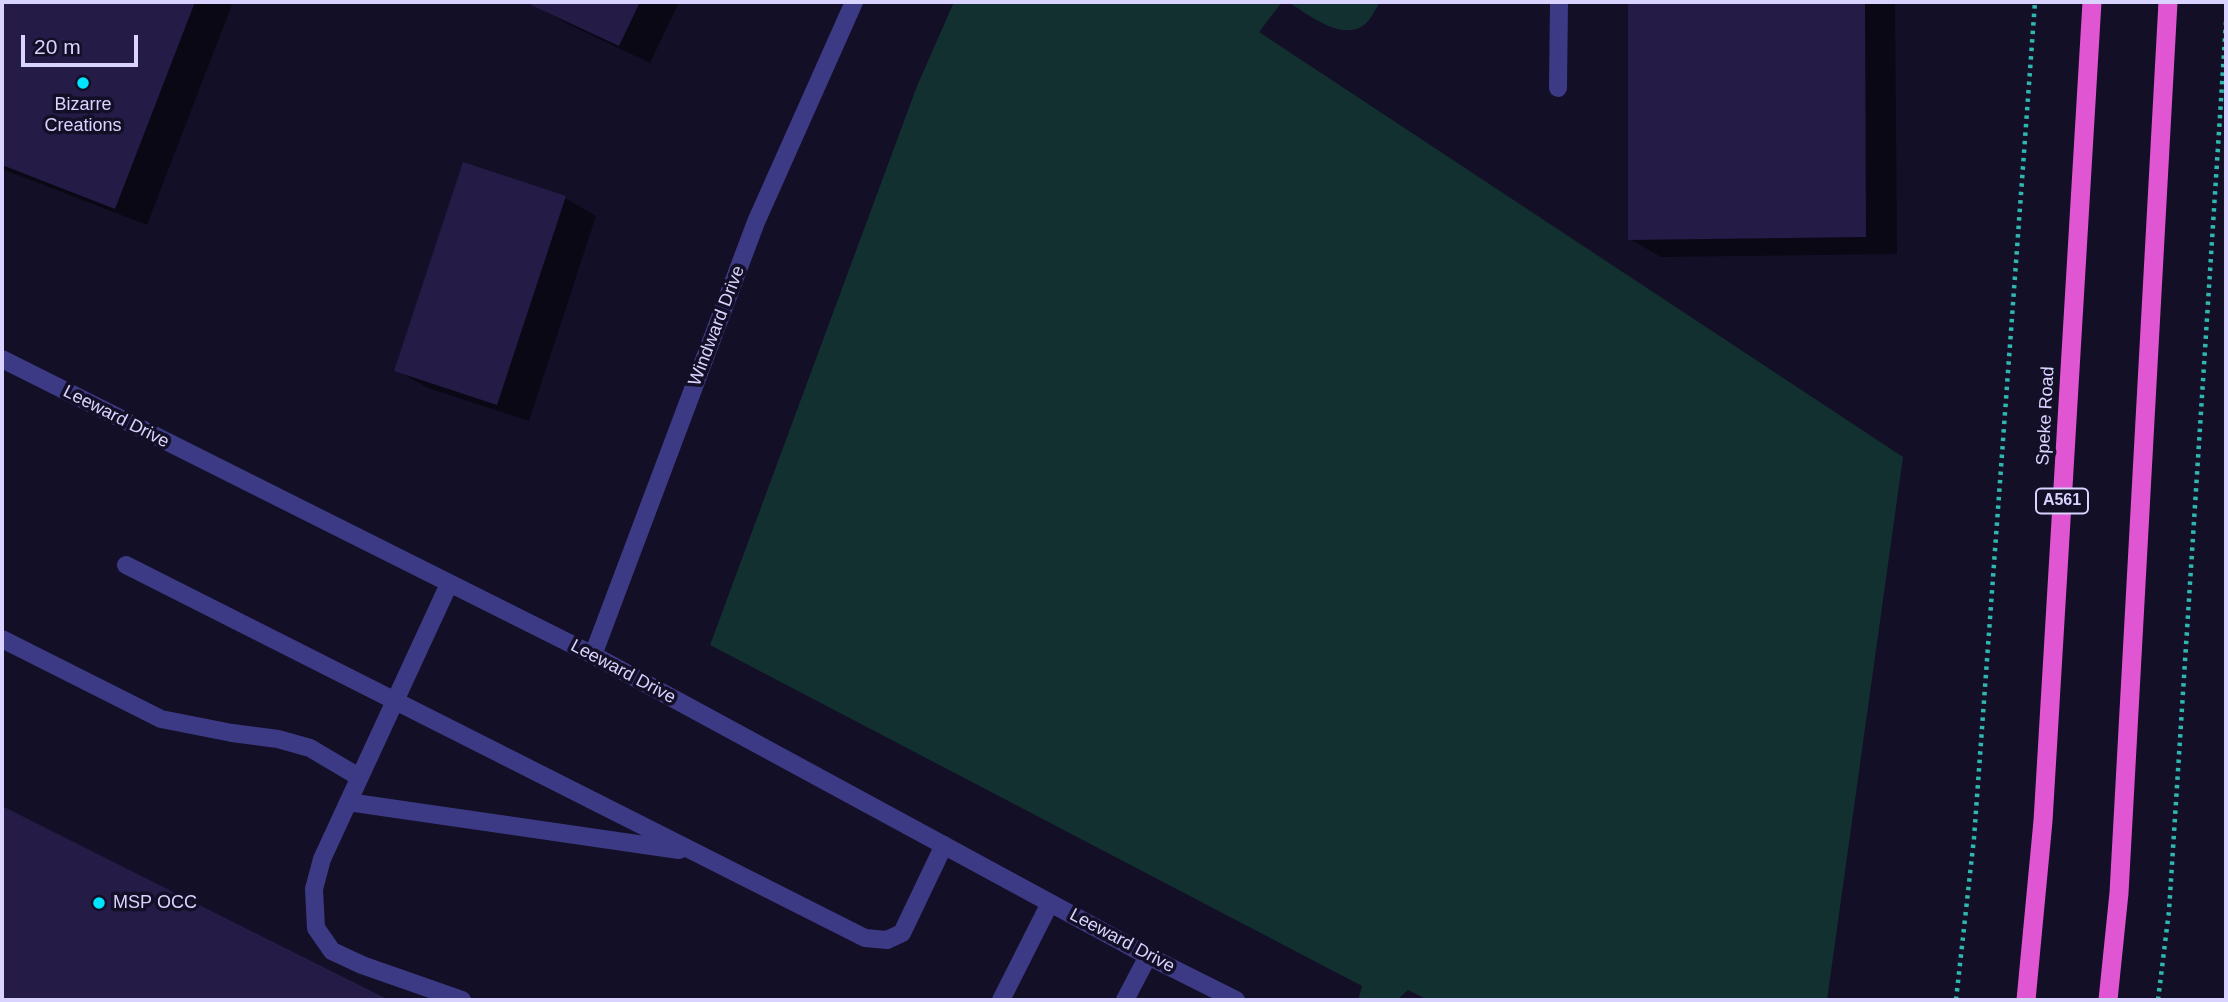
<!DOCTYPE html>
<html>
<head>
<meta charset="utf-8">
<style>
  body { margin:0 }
  #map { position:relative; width:2228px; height:1002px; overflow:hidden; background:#130f26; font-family:Arial,sans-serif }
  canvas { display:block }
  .frame { position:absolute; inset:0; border:4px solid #d9d4ff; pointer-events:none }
  .scale { position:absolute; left:21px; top:35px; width:117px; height:32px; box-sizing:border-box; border:4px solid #d9d4ff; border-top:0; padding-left:9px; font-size:21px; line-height:24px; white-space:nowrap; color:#d9d4ff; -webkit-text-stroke:5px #130f26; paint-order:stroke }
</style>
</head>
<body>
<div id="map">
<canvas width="2228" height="1002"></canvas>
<div class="frame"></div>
<div class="scale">20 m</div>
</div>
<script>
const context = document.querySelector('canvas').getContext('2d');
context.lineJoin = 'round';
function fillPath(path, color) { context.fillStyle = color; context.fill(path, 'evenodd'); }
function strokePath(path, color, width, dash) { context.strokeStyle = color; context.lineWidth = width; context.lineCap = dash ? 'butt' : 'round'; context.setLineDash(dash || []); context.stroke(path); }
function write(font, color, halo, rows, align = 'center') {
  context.font = font + ' Arial,sans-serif'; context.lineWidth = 7; context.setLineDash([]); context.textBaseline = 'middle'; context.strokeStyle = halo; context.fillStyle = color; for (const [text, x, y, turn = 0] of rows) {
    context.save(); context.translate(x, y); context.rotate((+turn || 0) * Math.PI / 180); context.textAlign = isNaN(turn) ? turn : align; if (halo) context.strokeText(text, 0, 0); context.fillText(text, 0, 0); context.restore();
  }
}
fillPath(new Path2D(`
  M 954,2 L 1282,2 L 1259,32 L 1903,457 L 1827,1000 L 1428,1000 L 1408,990 L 1397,1000 L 1358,1000 L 1362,986 L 710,645 L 917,86 Z
  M 1288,2 L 1380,2 C 1376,8 1371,20 1364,25 C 1341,42 1308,14 1288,2 Z`), '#12302f');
fillPath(new Path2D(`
  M 2,2 L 233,2 L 147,225 L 2,169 Z
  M 534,2 L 679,2 L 650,63 L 564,22 L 533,4 Z
  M 1630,2 L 1895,2 L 1897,254 L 1661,257 L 1630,239 Z
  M 565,198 L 596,216 L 529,421 L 428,388 L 396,370 Z
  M 2,808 L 385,1000 L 2,1000 Z`), '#0007');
fillPath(new Path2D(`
  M 2,2 L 195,2 L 115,209 L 2,165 Z
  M 532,2 L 640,2 L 619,46 L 531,5 Z
  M 1628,2 L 1865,2 L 1866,237 L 1628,240 Z
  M 463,162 L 566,196 L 497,405 L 394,371 Z
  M 2,806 L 389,1000 L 2,1000 Z`), '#241b47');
strokePath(new Path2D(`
  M 1956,1000 L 1974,838 L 2035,2
  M 2158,1000 L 2169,911 L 2226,22`), '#2fb8b0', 4.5, [3.5, 5]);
strokePath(new Path2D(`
  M 1558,88 L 1559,2
  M 126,565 L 865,938 L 887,940 L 902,933 L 944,845
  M 449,584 L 322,859 L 314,889 L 316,928 L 332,951 L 362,965 L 462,1000
  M 2,639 L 161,719 L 232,733 L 278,739 L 310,748 L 359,777
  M 348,802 L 679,850
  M 1001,1000 L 1050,903
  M 1125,1000 L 1148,956`), '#3d3a85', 18);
strokePath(new Path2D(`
  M 2,359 L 593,655 L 1148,956 L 1236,1000
  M 593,655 L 756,222 L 854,2`), '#3d3a85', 18);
strokePath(new Path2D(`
  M 2026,1000 L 2043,821 L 2092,2
  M 2108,1000 L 2119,893 L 2168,2`), '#e055d1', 19);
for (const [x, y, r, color] of [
  [83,83,7,"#00e5ff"],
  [99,903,7,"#00e5ff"]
]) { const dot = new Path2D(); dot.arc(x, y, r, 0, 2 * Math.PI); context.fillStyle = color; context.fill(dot); strokePath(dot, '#130f26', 2.5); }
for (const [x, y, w] of [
  [2062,501,52]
]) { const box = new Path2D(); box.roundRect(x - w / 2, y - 12.5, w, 25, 5); context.fillStyle = '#130f26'; context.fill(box); strokePath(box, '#d9d4ff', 2); }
write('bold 16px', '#d9d4ff', null, [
  ["A561",2062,501]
]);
write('18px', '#d9d4ff', '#130f26', [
  ["Bizarre",83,105],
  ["Creations",83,126],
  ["MSP OCC",113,903,"left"]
]);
write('18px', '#d9d4ff', '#130f26', [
  ["Windward Drive",717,326,-69],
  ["Speke Road",2046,416,-87],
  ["Leeward Drive",116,417,27],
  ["Leeward Drive",623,672,28],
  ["Leeward Drive",1122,941,28]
]);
</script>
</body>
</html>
